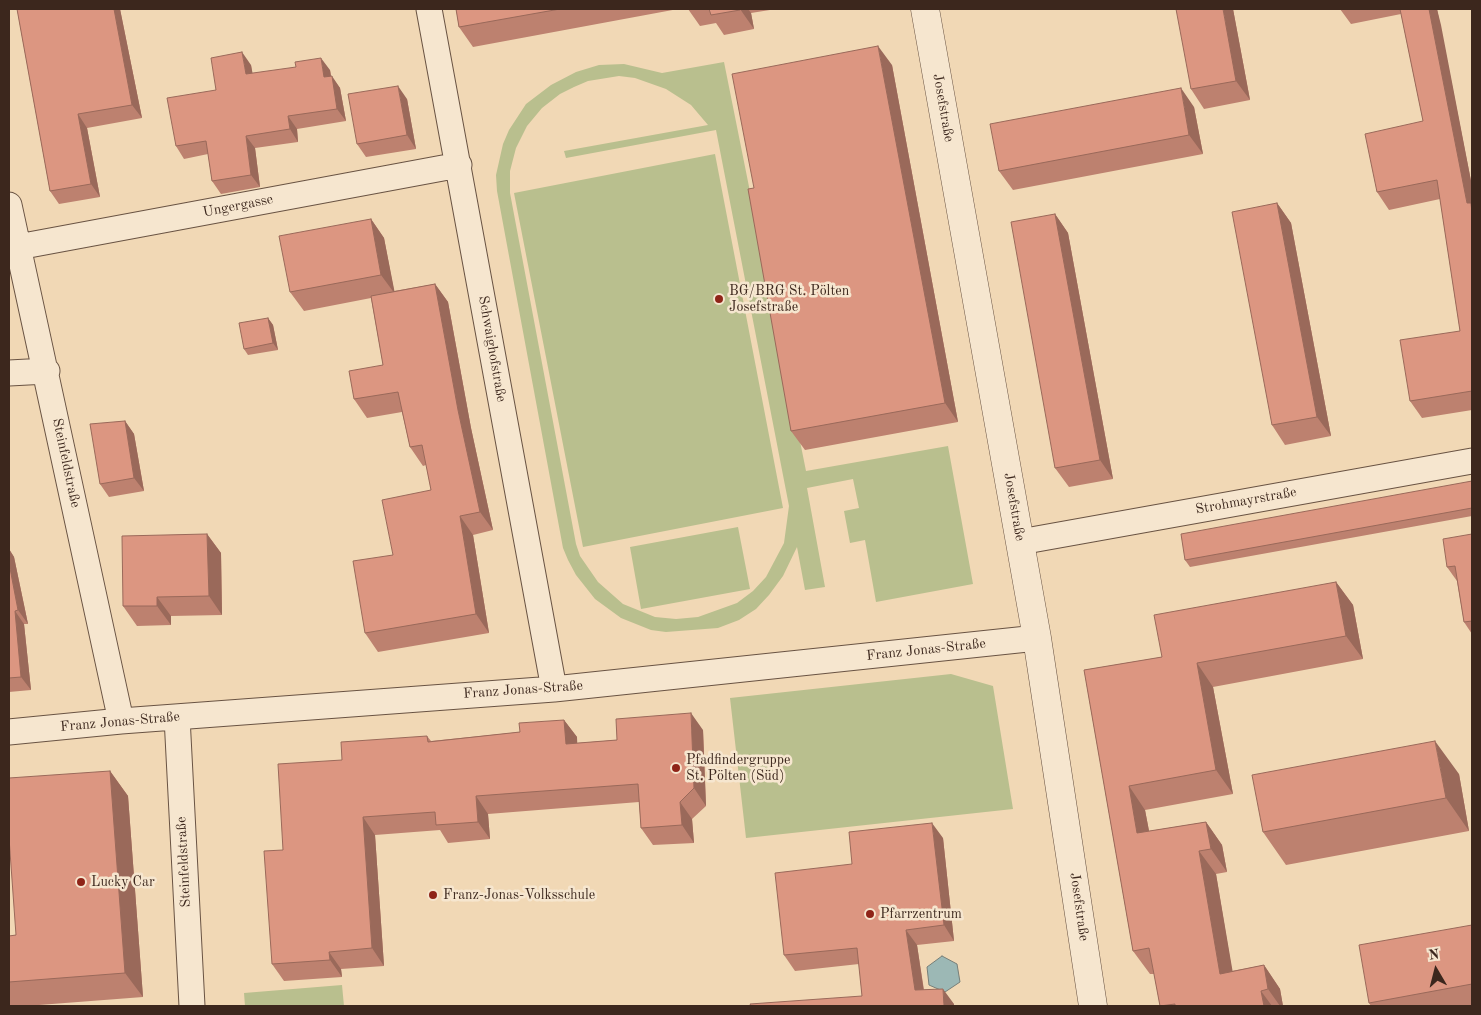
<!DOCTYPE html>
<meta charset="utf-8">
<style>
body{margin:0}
#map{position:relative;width:1481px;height:1015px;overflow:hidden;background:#f1d8b5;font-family:"Old Standard TT",serif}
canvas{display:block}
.frame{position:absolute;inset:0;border:10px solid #3c271d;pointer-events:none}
.north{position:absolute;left:1411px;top:945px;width:50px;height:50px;-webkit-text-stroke:4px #f6e6cf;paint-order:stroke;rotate:352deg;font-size:14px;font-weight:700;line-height:20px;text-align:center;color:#3c271d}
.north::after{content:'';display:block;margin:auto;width:18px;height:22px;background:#3c271d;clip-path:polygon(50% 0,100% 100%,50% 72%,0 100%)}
</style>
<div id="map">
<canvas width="1481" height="1015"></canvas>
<div class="frame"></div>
<div class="north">N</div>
</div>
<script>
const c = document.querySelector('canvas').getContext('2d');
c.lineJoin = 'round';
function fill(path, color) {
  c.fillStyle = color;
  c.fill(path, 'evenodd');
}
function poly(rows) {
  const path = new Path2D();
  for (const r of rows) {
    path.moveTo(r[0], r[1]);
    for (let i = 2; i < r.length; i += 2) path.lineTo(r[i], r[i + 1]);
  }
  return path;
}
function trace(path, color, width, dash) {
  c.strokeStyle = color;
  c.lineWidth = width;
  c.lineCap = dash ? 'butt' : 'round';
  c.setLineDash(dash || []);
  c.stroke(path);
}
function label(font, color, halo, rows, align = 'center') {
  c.font = font + ' "Old Standard TT",serif';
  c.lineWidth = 5;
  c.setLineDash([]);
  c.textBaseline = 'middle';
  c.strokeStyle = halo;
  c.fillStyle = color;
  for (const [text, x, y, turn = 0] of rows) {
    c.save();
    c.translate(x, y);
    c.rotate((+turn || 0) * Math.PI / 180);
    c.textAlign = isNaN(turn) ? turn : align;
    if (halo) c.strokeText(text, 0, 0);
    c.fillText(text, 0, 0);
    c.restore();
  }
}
fill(poly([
 [724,62,806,471,948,446,973,584,876,602,865,540,850,543,844,511,859,508,853,479,807,488,825,587,805,590,797,547,783,576,769,595,756,609,739,620,718,628,666,632,651,630,621,618,595,599,576,575,568,560,563,548,497,191,496,175,503,144,509,130,526,104,551,85,576,72,599,65,624,64,662,73],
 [619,76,635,78,666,89,691,105,708,125,564,151,566,158,716,130,789,506,784,543,766,577,753,591,737,603,698,617,676,619,655,617,623,604,598,582,580,556,576,544,510,193,510,171,516,148,527,126,542,108,560,94,574,87,588,81],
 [715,154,783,508,583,547,514,193],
 [738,527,750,589,641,609,630,547],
 [951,674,993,686,1013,809,746,838,730,698],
 [342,985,344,1006,245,1006,244,993]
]), '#b9bf8e');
const water = poly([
 [942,956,957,964,960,982,945,992,929,985,927,967,942,956]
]);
fill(water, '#9cb8b5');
trace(water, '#767e78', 1);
const minor = poly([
 [429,9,554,689],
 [9,205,121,721],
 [18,247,459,165],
 [9,373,47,371],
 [1020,542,1472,461],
 [177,717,192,1006],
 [9,732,121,721,554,689,1037,638]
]);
const tertiary = poly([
 [925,9,1037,638,1093,1006]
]);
trace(minor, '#695343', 27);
trace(tertiary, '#695343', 29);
trace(minor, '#f6e6cf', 25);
trace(tertiary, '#f6e6cf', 28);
fill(poly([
 [17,9,120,9,142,118,87,128,100,197,59,204,50,191],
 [456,9,678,9,473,47,459,27],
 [688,9,776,9,751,13,754,29,724,35,716,23,700,26],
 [1233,9,1250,100,1204,109,1191,89],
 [1340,9,1437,9,1472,186,1472,410,1422,418,1410,401,1460,331,1440,199,1389,210,1377,192,1423,121,1401,14,1351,24],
 [251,65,252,73,330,70,331,76,340,88,346,121,297,129,298,142,255,148,260,187,221,194,212,181,208,154,184,159,176,146,216,90],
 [892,65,958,422,805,450,791,431,754,188],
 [407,99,416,149,366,157,357,144],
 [1194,107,1203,154,1013,190,999,171],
 [1277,203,1291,223,1331,436,1285,445,1272,425],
 [1055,214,1068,233,1113,479,1069,487,1055,468],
 [371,219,384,238,394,291,435,284,448,302,471,428,493,530,473,535,489,633,378,652,365,633,393,555,431,490,426,465,423,466,410,447,402,412,367,418,354,399,383,365,371,298,304,311,290,292],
 [268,318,273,325,278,350,248,355,244,349],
 [125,421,134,434,144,491,109,497,100,484],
 [1472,481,1472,516,1190,567,1185,560],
 [207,534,221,553,222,615,171,616,171,625,137,626,123,606],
 [1472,534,1472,634,1464,622,1457,581,1447,567],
 [9,549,14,557,28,624,24,624,31,690,9,692],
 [1336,582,1353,605,1363,659,1213,687,1233,794,1145,810,1149,831,1206,822,1222,845,1227,872,1216,874,1232,971,1264,965,1280,989,1283,1006,1160,1006,1154,974,1150,974,1133,951,1084,670,1162,657],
 [564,720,577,737,577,743,617,740,703,730,706,806,692,819,694,843,653,845,641,828,639,802,488,814,490,839,448,843,440,830,375,835,384,966,341,969,342,977,284,981,272,964,283,850,342,760,427,736,431,741,520,732],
 [110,771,128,796,143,997,26,1006,9,1006,9,936,16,935],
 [1459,774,1469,831,1286,865,1263,832],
 [943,838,954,941,917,945,924,990,954,1004,862,996,859,964,795,971,784,955,852,864],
 [1472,925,1472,1006,1371,1006,1369,1003]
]), '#bd816f');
fill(poly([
 [114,9,120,9,142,118,132,105],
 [740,9,748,9,751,13,754,29],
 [1223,9,1233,9,1250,100,1236,81],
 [1429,9,1437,9,1441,25,1472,186,1472,213,1467,203],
 [878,46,892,65,958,422,945,403],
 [242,52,251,65,255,86,246,74],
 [321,58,330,70,333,89,324,77],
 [332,76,340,88,346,121,337,109],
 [398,86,407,99,416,149,407,135],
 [1181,88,1194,107,1203,154,1189,135],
 [78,114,87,128,100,197,91,184],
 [288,116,297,129,298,142,290,129],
 [246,136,255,148,260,187,251,175],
 [1277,203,1291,223,1331,436,1317,417],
 [1055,214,1068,233,1113,479,1100,460],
 [371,219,384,238,395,294,381,275],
 [435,284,448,302,471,428,493,530,480,512,458,410],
 [268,318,273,325,278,350,273,343],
 [125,421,134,434,144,491,134,478],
 [460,516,473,535,489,633,476,614],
 [207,534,221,553,222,615,209,596],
 [9,549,14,557,28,624,18,610,9,563],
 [1336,582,1353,605,1363,659,1346,636],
 [157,597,171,616,171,625,157,606],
 [15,611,24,624,31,690,21,677],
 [1197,663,1213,687,1233,794,1216,770],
 [691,713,703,730,706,806,694,788],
 [564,720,577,737,578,761,566,744],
 [1435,741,1459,774,1469,831,1446,798],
 [110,771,128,796,143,997,125,973],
 [1129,786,1145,810,1154,857,1137,833],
 [476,796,488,814,490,839,478,822],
 [680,802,692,819,694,843,682,825],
 [363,817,375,835,384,966,372,948],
 [1206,822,1222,845,1227,872,1211,849],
 [932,823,943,838,954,941,944,925],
 [1199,851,1216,874,1237,997,1220,974],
 [906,930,917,945,926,1006,915,990],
 [329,952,341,969,342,977,330,960],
 [1264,965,1280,989,1283,1006,1280,1006,1268,989],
 [943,989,954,1004,954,1006,944,1006],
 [1261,991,1272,1006,1264,1006]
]), '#9a695a');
const building = poly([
 [17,9,114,9,132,105,78,114,91,184,50,191,17,9],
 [456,9,560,9,459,27,456,9],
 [709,9,740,9,740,10,711,15,709,9],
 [1176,9,1223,9,1236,81,1191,89,1176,9],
 [1400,9,1429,9,1467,203,1471,203,1472,213,1472,391,1410,401,1400,340,1460,331,1437,180,1377,192,1365,134,1423,121,1400,9],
 [878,46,945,403,791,431,748,189,754,188,732,74,878,46],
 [242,52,246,74,296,67,295,62,321,58,324,77,332,76,337,109,288,116,290,129,246,136,251,175,212,181,206,141,176,146,167,98,216,90,211,58,242,52],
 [398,86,407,135,357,144,348,94,398,86],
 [1181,88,1189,135,999,171,990,124,1181,88],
 [1277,203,1317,417,1272,425,1232,212,1277,203],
 [1055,214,1100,460,1055,468,1011,222,1055,214],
 [371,219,381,275,290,292,279,236,371,219],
 [435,284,458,410,480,512,460,516,476,614,365,633,353,561,393,555,382,500,431,490,422,445,410,447,398,392,354,399,349,371,383,365,371,296,435,284],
 [268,318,273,343,244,349,239,323,268,318],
 [125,421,134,478,100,484,90,424,125,421],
 [1472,481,1472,508,1185,560,1181,534,1472,481],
 [207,534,209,596,157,597,157,606,123,606,122,536,207,534],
 [1472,534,1472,621,1464,622,1455,566,1447,567,1443,539,1472,534],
 [9,563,18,610,15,611,21,677,9,678,9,563],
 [1336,582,1346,636,1197,663,1216,770,1129,786,1137,833,1206,822,1211,849,1199,851,1220,974,1264,965,1268,989,1261,991,1264,1006,1175,1006,1175,1004,1160,1006,1149,948,1133,951,1084,670,1162,657,1154,615,1336,582],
 [691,713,694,788,680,802,682,825,641,828,638,784,476,796,478,822,436,825,435,812,363,817,372,948,329,952,330,960,272,964,264,851,283,850,278,764,342,760,341,742,427,736,428,742,520,732,519,723,564,720,566,744,617,740,616,719,691,713],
 [1435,741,1446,798,1263,832,1252,775,1435,741],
 [110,771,125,973,9,982,9,936,16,935,9,838,9,778,110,771],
 [932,823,944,925,906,930,915,990,943,989,944,1006,751,1006,750,1004,862,996,857,948,784,955,775,873,852,864,849,832,932,823],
 [1472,925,1472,984,1369,1003,1359,945,1472,925]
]);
fill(building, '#dc9681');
trace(building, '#9a695a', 1);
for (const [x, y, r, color] of [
 [719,299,5,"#8f2418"],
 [676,768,5,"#8f2418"],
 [81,882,5,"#8f2418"],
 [433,895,5,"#8f2418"],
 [870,914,5,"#8f2418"]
]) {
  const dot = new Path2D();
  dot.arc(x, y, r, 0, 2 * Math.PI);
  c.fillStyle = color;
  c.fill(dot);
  trace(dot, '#f6e6cf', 2);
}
label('14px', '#3c271d', '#f6e6cf', [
 ["Josefstraße",943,108,80],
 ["Ungergasse",238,206,-11],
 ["Schwaighofstraße",492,349,80],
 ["Steinfeldstraße",66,463,78],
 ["Strohmayrstraße",1246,501,-10],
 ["Josefstraße",1014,507,80],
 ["Franz Jonas-Straße",926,650,-6],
 ["Franz Jonas-Straße",523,690,-4],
 ["Franz Jonas-Straße",120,722,-5],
 ["Steinfeldstraße",184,862,-93],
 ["Josefstraße",1079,907,82]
]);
label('14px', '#3c271d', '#f6e6cf', [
 ["BG/BRG St. Pölten",729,291],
 ["Josefstraße",729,307],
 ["Pfadfindergruppe",686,760],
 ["St. Pölten (Süd)",686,776],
 ["Lucky Car",91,882],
 ["Franz-Jonas-Volksschule",443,895],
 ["Pfarrzentrum",880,914]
], 'left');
</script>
